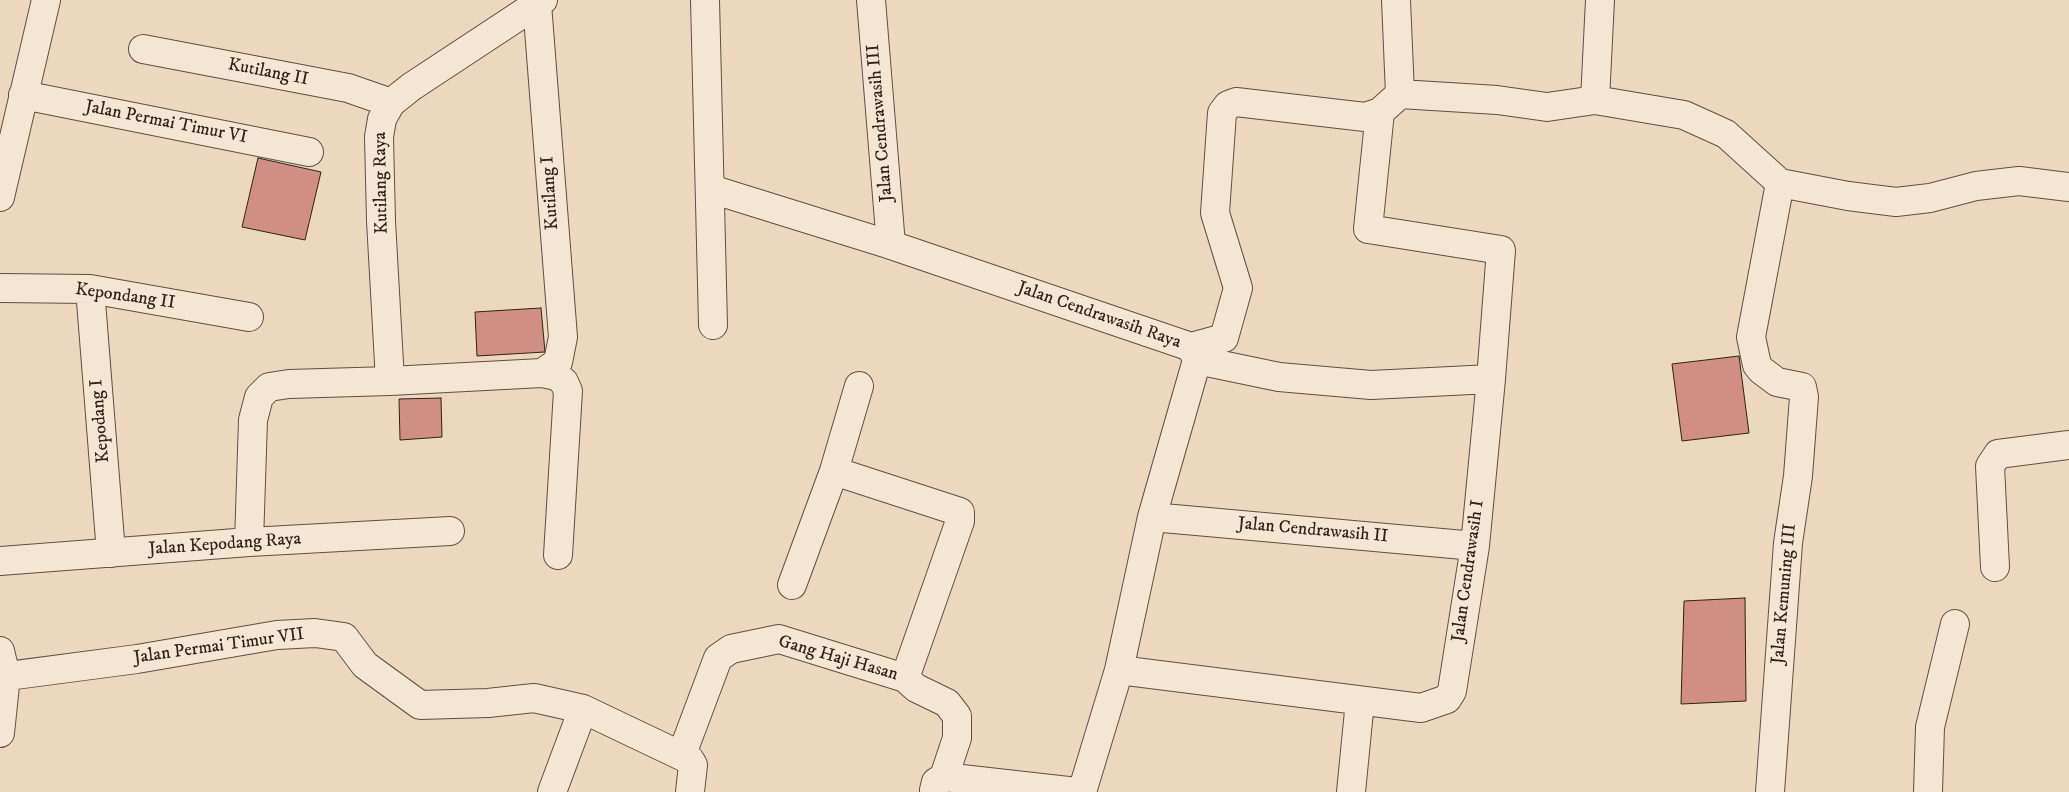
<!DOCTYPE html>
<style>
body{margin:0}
canvas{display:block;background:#ecd8bc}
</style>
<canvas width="2069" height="792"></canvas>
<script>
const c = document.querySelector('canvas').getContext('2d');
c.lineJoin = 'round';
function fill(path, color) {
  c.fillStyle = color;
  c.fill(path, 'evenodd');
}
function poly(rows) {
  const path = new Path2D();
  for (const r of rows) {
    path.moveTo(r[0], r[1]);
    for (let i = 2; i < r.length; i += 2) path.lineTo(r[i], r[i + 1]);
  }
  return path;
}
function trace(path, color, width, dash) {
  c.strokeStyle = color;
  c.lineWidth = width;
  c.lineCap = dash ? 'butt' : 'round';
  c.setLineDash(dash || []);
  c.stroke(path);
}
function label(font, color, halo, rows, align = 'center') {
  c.font = font + ' "IM FELL DW Pica",serif';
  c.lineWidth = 4;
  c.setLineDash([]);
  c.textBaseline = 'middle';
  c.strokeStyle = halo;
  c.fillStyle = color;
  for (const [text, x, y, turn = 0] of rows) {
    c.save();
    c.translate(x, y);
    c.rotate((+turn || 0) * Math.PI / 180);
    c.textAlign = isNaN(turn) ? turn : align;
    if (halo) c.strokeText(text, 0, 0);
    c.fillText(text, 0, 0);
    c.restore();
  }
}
const building = poly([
 [258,158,321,172,305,240,242,227,258,158],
 [541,308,545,352,477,356,475,312,541,308],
 [1739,356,1749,433,1682,441,1672,364,1739,356],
 [441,398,442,437,400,440,399,399,441,398],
 [1745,598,1746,701,1681,704,1684,601,1745,598]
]);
fill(building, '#d18e82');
trace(building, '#2f2219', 1);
const minor = poly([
 [705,0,713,325],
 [871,0,891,245],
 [1396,0,1400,94],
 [537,4,563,337,558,362,542,373],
 [143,49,348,88,391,103],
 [23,95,309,152],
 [1595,100,1600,0],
 [711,189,891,245,1191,347,1197,360,1152,517,1119,670,1082,792],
 [0,197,46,0],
 [0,288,90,289,249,317],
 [90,289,111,553],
 [1191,347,1224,338,1238,288,1215,213,1222,113,1228,105,1236,102,1365,117,1380,112,1400,94,1497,100,1547,107,1595,100,1684,115,1726,134,1780,183,1848,196,1896,202,1930,198,1976,186,2019,181,2069,187],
 [1197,360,1279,377,1371,385,1491,379],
 [390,381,381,221,379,137,382,119,391,103,411,87,543,0],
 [834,471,960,512,960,521,905,678],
 [1152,517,1475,546],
 [249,542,253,420,259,397,269,387,289,384,390,381,542,373,557,376,564,382,568,391,558,555],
 [0,561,249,542,450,531],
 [1995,567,1990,466,1998,454,2069,445],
 [792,585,834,471,859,386],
 [0,651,6,676,0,733],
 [1119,670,1421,708,1447,699,1452,691,1475,546,1491,379,1501,250,1368,229,1380,112],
 [0,677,137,659,277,635,315,633,344,637,365,665,420,705,488,703,534,698,583,709,690,760,693,765,690,792],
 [682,754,718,658,731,649,779,639,905,678,916,688,947,703,957,716,957,738,944,777],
 [934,790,936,782,944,777,1077,792],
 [552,792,583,709],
 [1351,792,1360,701],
 [1770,792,1788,543,1798,476,1804,397,1802,387,1777,382,1761,370,1757,365,1751,337,1780,183],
 [1928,792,1930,727,1955,624]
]);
trace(minor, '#5e5042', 30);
trace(minor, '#f3e6d3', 28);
label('18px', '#2f2219', '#f3e6d3', [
 ["Kutilang II",268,73,11],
 ["Jalan Permai Timur VI",166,123,11],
 ["Jalan Cendrawasih III",881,123,-95],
 ["Kutilang Raya",382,183,-91],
 ["Kutilang I",551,193,-94],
 ["Kepondang II",125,297,8],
 ["Jalan Cendrawasih Raya",1099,316,19],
 ["Kepodang I",101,421,-95],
 ["Jalan Cendrawasih II",1313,531,5],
 ["Jalan Kepodang Raya",225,545,-4],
 ["Jalan Cendrawasih I",1469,571,-82],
 ["Jalan Kemuning III",1785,594,-85],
 ["Jalan Permai Timur VII",219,647,-8],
 ["Gang Haji Hasan",838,659,16]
]);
</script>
